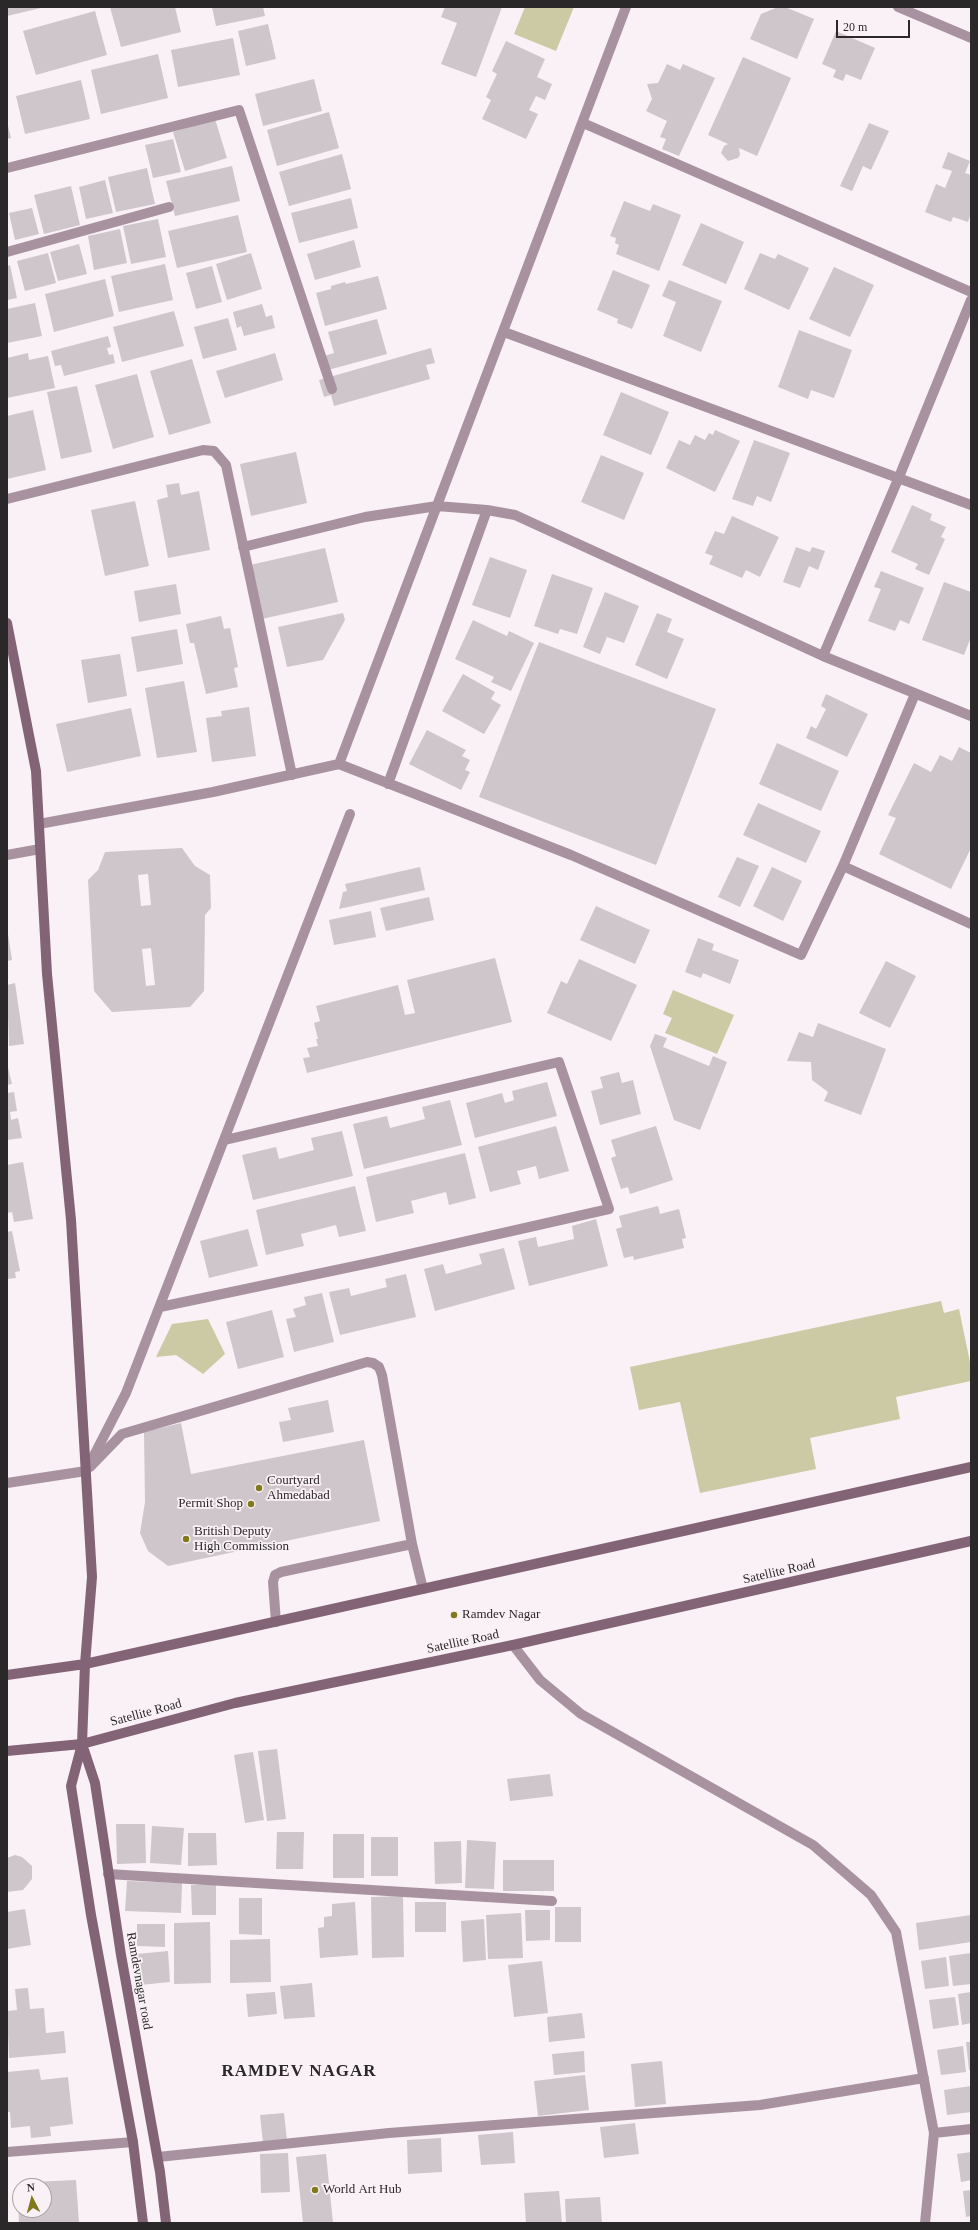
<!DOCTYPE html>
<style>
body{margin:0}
#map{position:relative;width:978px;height:2230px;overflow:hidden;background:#f9f1f5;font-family:"Times New Roman",serif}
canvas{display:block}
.frame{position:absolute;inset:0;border:8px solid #2b2829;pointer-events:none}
.north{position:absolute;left:12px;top:2178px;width:40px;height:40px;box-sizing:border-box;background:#f9f1f5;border:1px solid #a7a1a3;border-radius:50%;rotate:354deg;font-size:11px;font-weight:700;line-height:16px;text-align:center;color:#2b2829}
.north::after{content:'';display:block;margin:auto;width:14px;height:18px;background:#82781c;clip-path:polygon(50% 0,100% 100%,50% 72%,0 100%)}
.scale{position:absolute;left:836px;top:20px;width:74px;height:18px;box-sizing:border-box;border:2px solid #2b2829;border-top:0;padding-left:5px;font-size:12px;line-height:14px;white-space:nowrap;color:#2b2829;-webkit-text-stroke:3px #f9f1f5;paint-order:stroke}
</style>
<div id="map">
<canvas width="978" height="2230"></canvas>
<div class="frame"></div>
<div class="north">N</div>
<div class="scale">20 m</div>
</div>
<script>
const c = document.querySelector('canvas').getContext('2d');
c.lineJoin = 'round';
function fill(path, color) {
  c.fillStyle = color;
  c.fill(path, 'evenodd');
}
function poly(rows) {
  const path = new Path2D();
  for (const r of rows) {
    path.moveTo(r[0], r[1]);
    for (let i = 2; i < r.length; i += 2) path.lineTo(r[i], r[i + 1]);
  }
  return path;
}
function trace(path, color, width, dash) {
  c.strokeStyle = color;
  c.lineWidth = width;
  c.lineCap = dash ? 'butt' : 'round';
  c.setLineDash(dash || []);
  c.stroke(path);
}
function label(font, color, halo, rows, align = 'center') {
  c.font = font + ' "Times New Roman",serif';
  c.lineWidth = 3.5;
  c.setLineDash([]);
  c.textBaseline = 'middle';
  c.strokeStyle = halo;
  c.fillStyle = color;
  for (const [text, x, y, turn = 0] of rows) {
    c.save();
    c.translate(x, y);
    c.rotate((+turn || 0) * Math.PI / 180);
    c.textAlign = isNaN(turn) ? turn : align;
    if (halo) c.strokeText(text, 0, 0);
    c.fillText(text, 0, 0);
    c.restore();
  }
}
fill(poly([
 [525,7,574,7,556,51,514,34],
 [673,990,734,1015,717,1054,665,1033,672,1018,663,1014],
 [941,1301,944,1313,959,1309,971,1367,971,1381,896,1397,900,1419,810,1438,816,1469,700,1493,680,1402,639,1410,630,1367],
 [208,1319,225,1354,203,1374,176,1355,156,1357,172,1324]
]), '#ccc9a5');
fill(poly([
 [7,7,41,7,41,8,7,16],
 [110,7,175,7,181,32,121,47],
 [212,7,263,7,265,16,216,26],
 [445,7,502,7,476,77,441,64,457,23,441,17],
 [778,7,785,7,814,19,797,59,750,39,761,14],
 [95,11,107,55,36,75,23,31],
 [268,24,276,59,246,66,238,31],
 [836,31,875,48,861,80,846,74,843,81,833,77,836,70,822,64],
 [233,38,240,75,178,87,171,50],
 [506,41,545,59,537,77,552,84,545,100,536,96,529,110,538,114,526,139,482,119,491,100,486,97,497,74,492,71],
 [158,54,168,98,101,114,91,70],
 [743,57,791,78,757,156,739,148,740,155,738,158,728,161,721,153,724,146,728,144,708,135],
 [667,64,680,70,683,64,715,78,679,156,662,149,666,139,660,137,667,121,646,111,652,99,647,84,658,83],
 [314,79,322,111,263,126,255,94],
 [81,80,90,119,25,134,16,96],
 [329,112,339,148,277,166,267,130],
 [215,119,227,158,185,171,173,132],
 [7,122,11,138,7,139],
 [869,123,889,131,871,170,863,166,852,191,840,186],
 [173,139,181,172,153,178,145,145],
 [948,152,970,161,965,173,971,175,971,213,968,222,953,217,951,222,925,212,936,184,945,188,952,171,942,168],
 [342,154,351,189,289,206,279,172],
 [232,166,240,201,175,216,166,181],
 [147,168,155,204,116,212,108,177],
 [105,180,113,213,86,219,79,187],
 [71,186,80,225,44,234,34,195],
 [351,198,358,228,299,243,291,213],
 [624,201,650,211,653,204,681,215,659,271,616,254,619,245,615,243,616,238,610,236],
 [32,208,39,234,15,240,9,213],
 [238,215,247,252,177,268,168,231],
 [158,219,166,257,131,264,123,226],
 [701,223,744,242,726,284,682,265],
 [120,229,127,263,94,270,88,236],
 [354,240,361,267,315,280,307,254],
 [79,244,87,274,58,281,50,252],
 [48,253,56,283,25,291,17,261],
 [251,253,262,289,227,300,216,264],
 [760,253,775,259,778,254,809,268,789,310,744,289],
 [165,264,173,300,119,312,111,276],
 [10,265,17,298,7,300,7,266],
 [212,266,222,302,196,309,186,273],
 [834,267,874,285,850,337,809,319],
 [613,270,650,285,632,329,617,323,618,319,597,310],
 [378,276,387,309,325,326,316,293,331,289,331,286,345,282,346,284],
 [105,279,114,316,54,332,45,294],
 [669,280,722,301,701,352,663,336,676,302,662,296],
 [35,303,42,336,7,343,7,309],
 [262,304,266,317,272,315,275,328,244,336,241,326,237,328,233,312],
 [174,311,184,346,122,362,113,327],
 [228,318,237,350,203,359,194,327],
 [377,319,387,354,328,370,324,356,334,353,328,332],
 [799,330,852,350,834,398,811,390,808,399,778,387],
 [108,336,111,347,107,348,109,355,113,354,115,363,64,376,61,365,55,366,51,351],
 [431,348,435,363,426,365,430,379,334,406,331,395,324,397,319,380],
 [28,353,29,360,48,356,55,388,7,398,7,358],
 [275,353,283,380,225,398,216,371],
 [192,359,211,423,169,435,150,371],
 [137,374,154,437,113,449,95,385],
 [77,386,92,452,61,459,47,392],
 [621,392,669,412,651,455,603,435],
 [33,410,46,470,7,479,7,416],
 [715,430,740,441,715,492,666,468,679,440,690,445,695,435,705,440,709,433,713,435],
 [754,440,790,453,771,502,757,496,753,506,732,499],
 [296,452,307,503,251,516,240,464],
 [601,455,644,473,624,520,581,502],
 [179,483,181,495,199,491,210,550,168,558,157,500,168,497,166,485],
 [135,501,149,566,105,576,91,510],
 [912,505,932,514,930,520,946,527,941,537,945,539,929,575,915,569,918,564,891,552],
 [732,516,779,537,760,577,746,570,742,578,709,564,713,556,705,553,715,531,724,534],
 [796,547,810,552,812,547,825,551,818,570,809,566,800,588,783,582],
 [325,548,338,602,262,619,250,565],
 [490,557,527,570,510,618,472,605],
 [881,571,924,588,909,624,900,620,895,631,868,621,881,589,874,587],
 [552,574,593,588,577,634,560,629,558,634,534,626],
 [944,582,971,592,971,637,964,655,922,640],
 [176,584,181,614,139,622,134,591],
 [605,592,639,606,624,643,607,637,600,654,583,647],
 [343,613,345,620,323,660,287,667,278,627],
 [657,613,672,619,667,632,684,639,667,679,635,665],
 [221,616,224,629,230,628,238,667,234,668,238,687,206,694,194,643,190,643,186,624],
 [473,620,507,636,509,631,534,643,511,691,491,682,494,677,455,659],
 [177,629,183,664,137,672,131,637],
 [539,642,716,709,656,865,479,797],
 [120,654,127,696,88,703,81,660],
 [463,674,495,692,491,699,501,705,484,734,442,711],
 [184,681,197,752,157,758,145,688],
 [826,694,868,714,847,757,806,738,811,726,816,729,826,709,821,706],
 [249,707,256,756,212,762,206,718,222,716,221,711],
 [131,708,141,756,67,772,56,724],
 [427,730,466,750,462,756,470,760,465,770,470,772,461,790,409,764],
 [777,743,839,771,821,811,759,784],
 [959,747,971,753,971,848,951,889,879,854,896,818,888,815,914,763,931,772,940,755,952,761],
 [758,803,821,831,806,863,743,835],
 [182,848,195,866,210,875,211,908,205,915,204,991,190,1007,112,1012,94,991,88,880,98,870,105,852],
 [148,874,151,905,141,906,138,875],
 [151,948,155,985,146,986,142,949],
 [737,857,759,866,740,907,718,897],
 [420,867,425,890,339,909,343,892,347,891,345,884],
 [772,867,802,881,783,921,753,906],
 [429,897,434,920,386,931,380,908],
 [596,906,650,930,635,964,580,940],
 [371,911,376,937,334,945,329,920],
 [8,934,12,960,7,961,7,935],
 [698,938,714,944,712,950,739,960,730,984,703,973,701,978,685,972],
 [495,958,512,1022,307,1073,303,1058,310,1057,307,1048,318,1046,316,1039,318,1039,314,1023,320,1021,316,1006,398,985,405,1015,415,1013,407,980],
 [579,959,637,985,611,1041,547,1013,561,981,567,984],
 [886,961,916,976,890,1028,859,1013],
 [15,983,24,1044,9,1046,7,985],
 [818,1023,886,1049,861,1115,824,1101,828,1092,812,1080,811,1062,787,1061,799,1032,813,1037],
 [655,1034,667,1038,663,1047,709,1066,713,1056,727,1062,700,1130,674,1120,650,1046],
 [7,1063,12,1084,7,1085],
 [619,1072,622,1083,633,1080,641,1114,600,1125,591,1091,603,1088,600,1077],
 [547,1082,557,1116,475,1138,466,1103,502,1093,505,1103,514,1100,512,1091],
 [14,1092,17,1111,10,1112,11,1120,18,1118,22,1138,7,1140,7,1093],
 [450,1100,462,1145,364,1169,353,1124,387,1116,390,1128,425,1119,422,1107],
 [556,1126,569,1171,539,1179,536,1166,517,1171,521,1184,490,1192,478,1147],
 [656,1126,673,1180,630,1194,628,1187,621,1189,611,1158,616,1156,611,1140],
 [342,1131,353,1176,253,1200,242,1155,276,1147,279,1159,314,1150,311,1138],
 [465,1153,476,1198,449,1205,446,1192,411,1201,414,1213,376,1222,366,1177],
 [23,1162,33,1219,14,1222,12,1212,7,1213,7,1165],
 [355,1186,366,1231,339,1237,336,1225,301,1234,304,1246,266,1255,256,1210],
 [658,1206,660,1214,679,1209,686,1238,682,1239,684,1248,634,1260,633,1256,624,1258,616,1229,622,1227,619,1216],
 [596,1219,608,1266,529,1286,518,1241,536,1237,538,1247,574,1239,572,1226],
 [248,1229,258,1266,209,1278,200,1241],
 [12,1231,20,1271,15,1272,16,1278,7,1279,7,1232],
 [504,1248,515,1289,435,1311,424,1269,443,1264,446,1274,482,1264,479,1254],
 [406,1274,416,1317,340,1335,329,1292,349,1288,351,1296,387,1287,385,1279],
 [322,1293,334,1342,294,1352,286,1319,296,1317,293,1309,306,1305,304,1297],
 [272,1310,284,1357,238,1369,226,1322],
 [328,1400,334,1432,283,1442,279,1422,291,1420,288,1408],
 [181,1423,191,1474,364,1440,380,1521,168,1566,148,1551,140,1533,145,1502,144,1432],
 [277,1749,286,1819,267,1821,258,1751],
 [253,1752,264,1820,245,1823,234,1755],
 [550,1774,553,1796,510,1801,507,1779],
 [116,1824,145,1824,146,1863,117,1864],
 [152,1826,184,1828,181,1865,150,1863],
 [277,1832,304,1832,303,1869,276,1869],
 [188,1833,216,1833,217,1865,188,1866],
 [333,1834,364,1834,364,1878,333,1878],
 [371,1837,398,1837,398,1876,371,1876],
 [467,1840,496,1842,494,1889,465,1888],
 [461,1841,462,1883,435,1884,434,1842],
 [15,1855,22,1857,32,1866,32,1879,23,1890,7,1892,7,1858],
 [503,1860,554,1860,554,1891,503,1891],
 [127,1881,182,1883,181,1913,125,1911],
 [216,1884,216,1915,192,1915,191,1885],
 [403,1896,404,1957,372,1958,371,1897],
 [239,1898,262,1898,262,1935,239,1934],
 [355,1902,358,1955,320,1958,318,1928,324,1927,324,1917,332,1916,332,1904],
 [415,1902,446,1902,446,1932,415,1932],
 [555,1907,581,1907,581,1942,555,1942],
 [25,1909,31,1945,7,1949,7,1912],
 [525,1910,550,1910,550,1940,526,1941],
 [521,1913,523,1958,488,1959,486,1915],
 [971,1915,971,1942,919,1950,916,1923],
 [484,1919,486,1960,463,1962,461,1921],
 [210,1922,211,1983,174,1984,174,1923],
 [137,1924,165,1924,165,1947,137,1946],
 [270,1939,271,1982,230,1983,230,1940],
 [168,1951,170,1982,140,1985,137,1954],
 [971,1953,971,1984,953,1986,949,1956],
 [946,1957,949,1986,925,1989,921,1961],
 [542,1961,548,2013,514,2017,508,1965],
 [312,1983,315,2017,284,2019,280,1986],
 [28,1988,30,2009,44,2008,46,2033,64,2031,66,2053,9,2058,7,2011,17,2010,15,1989],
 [275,1992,277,2014,248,2017,246,1994],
 [971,1992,971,2023,962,2025,958,1994],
 [955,1997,959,2025,933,2029,929,2000],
 [582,2013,585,2038,549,2042,547,2017],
 [966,2042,971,2042,971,2070,969,2070],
 [963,2046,966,2072,941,2075,937,2050],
 [584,2051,585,2072,554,2075,552,2054],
 [662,2061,666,2104,635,2107,631,2064],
 [39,2069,41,2080,68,2077,73,2124,50,2127,51,2136,31,2138,30,2126,11,2128,10,2112,7,2112,7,2072],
 [585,2075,589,2110,538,2116,534,2081],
 [971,2086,971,2112,947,2115,944,2090],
 [284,2113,287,2140,263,2143,260,2115],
 [635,2123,639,2154,604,2158,600,2127],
 [513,2132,515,2163,481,2165,478,2135],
 [441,2138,442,2172,408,2174,407,2140],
 [971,2152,971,2180,961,2182,957,2154],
 [288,2153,290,2192,261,2193,260,2154],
 [326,2154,333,2223,303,2223,296,2157],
 [76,2180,79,2223,19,2223,18,2203,20,2203,20,2210,44,2210,44,2186,32,2186,32,2182],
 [971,2190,971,2216,966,2217,963,2191],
 [559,2191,562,2223,526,2223,524,2193],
 [600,2197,602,2223,566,2223,565,2199]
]), '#cec6cb');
trace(poly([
 [90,1467,122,1434,367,1362,373,1363,379,1367,382,1375,412,1544],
 [276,1622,273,1582,275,1575,281,1572,412,1544,423,1589]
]), '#a892a0', 10);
trace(poly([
 [898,7,971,38],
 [583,123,971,292],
 [7,168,239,110,332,389],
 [7,252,169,207],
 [504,332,971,505],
 [7,499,203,450,214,451,226,465,292,775],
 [243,547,365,517,437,506,487,510,515,515,823,656,971,716],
 [823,656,899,477,971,300],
 [339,764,626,7],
 [388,784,487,510],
 [39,824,213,792,339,764,571,855,801,955,843,866,915,694],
 [7,855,40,849],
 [843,866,971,924],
 [160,1307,379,1261,609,1209,559,1062,225,1140],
 [7,1483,86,1471,126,1393,350,814],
 [513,1645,540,1680,581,1714,813,1845,871,1895,896,1932,934,2133,971,2129],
 [108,1874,552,1901],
 [7,2152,133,2142],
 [158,2157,389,2133,760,2105,924,2078],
 [925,2223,934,2133]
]), '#a892a0', 10);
trace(poly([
 [7,623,36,771,47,974,71,1220,92,1577,85,1664,82,1744,71,1786,91,1915,133,2142,143,2223],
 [7,1675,85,1664,971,1467],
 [82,1744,95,1783,121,1955,160,2172,166,2223],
 [7,1751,82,1744,235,1703,513,1645,971,1541]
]), '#836477', 10);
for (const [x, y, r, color] of [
 [259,1488,4,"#82781c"],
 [251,1504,4,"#82781c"],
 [186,1539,4,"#82781c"],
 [454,1615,4,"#82781c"],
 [315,2190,4,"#82781c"]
]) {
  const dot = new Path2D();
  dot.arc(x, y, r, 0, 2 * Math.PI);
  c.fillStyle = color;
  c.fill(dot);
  trace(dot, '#f9f1f5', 1.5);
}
label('13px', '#2b2829', '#f9f1f5', [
 ["Courtyard",267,1481],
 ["Ahmedabad",267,1496],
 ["Permit Shop",243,1504,"right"],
 ["British Deputy",194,1532],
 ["High Commission",194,1547],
 ["Ramdev Nagar",462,1615],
 ["World Art Hub",323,2190]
], 'left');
label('13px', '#2b2829', '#f9f1f5', [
 ["Satellite Road",779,1572,-13],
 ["Satellite Road",463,1642,-12],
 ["Satellite Road",146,1713,-15],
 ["Ramdevnagar road",139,1981,80]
]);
c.letterSpacing = '1px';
label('bold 17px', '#2b2829', '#f9f1f5', [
 ["RAMDEV NAGAR",299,2072]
]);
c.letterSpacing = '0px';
</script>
